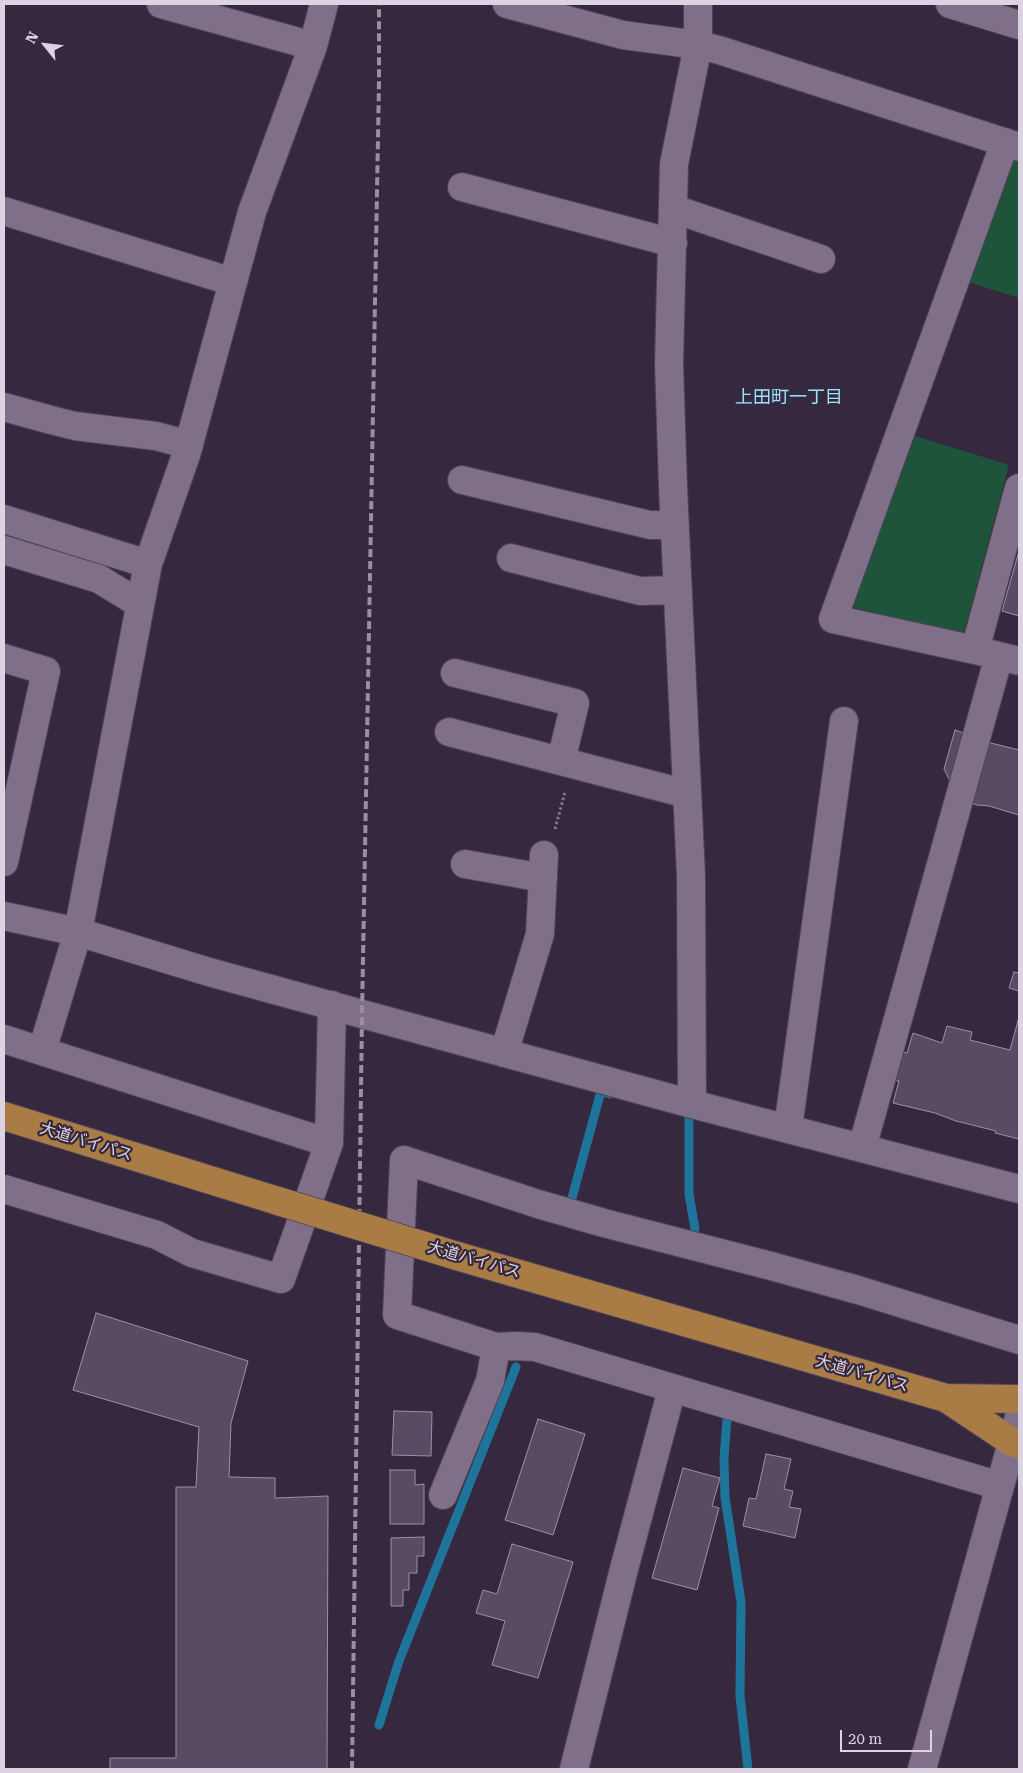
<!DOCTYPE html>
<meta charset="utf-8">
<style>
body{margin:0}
#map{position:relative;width:1023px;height:1773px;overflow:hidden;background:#36293f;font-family:"Roboto Serif",serif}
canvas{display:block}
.frame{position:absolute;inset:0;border:5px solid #dcd4e2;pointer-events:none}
.north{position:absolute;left:20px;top:20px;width:50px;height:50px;-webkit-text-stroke:4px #36293f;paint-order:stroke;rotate:299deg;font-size:14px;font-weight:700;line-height:20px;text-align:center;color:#dcd4e2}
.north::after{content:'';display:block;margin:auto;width:18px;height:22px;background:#dcd4e2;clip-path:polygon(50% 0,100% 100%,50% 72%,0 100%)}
.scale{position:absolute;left:840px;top:1730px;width:92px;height:22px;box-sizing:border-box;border:2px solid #dcd4e2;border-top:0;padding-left:6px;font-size:15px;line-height:18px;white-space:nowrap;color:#dcd4e2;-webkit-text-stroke:4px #36293f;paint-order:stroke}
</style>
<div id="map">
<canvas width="1023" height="1773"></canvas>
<div class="frame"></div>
<div class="north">N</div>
<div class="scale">20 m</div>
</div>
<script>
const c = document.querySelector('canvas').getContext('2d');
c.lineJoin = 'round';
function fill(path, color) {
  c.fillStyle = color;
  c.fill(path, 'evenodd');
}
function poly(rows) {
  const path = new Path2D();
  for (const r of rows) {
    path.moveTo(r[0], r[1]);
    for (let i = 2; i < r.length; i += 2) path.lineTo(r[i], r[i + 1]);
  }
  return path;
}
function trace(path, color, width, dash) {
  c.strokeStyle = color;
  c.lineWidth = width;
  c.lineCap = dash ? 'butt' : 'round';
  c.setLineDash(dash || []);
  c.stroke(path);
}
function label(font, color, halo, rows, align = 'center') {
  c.font = font + ' "Roboto Serif","Noto Sans JP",serif';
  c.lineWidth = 4.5;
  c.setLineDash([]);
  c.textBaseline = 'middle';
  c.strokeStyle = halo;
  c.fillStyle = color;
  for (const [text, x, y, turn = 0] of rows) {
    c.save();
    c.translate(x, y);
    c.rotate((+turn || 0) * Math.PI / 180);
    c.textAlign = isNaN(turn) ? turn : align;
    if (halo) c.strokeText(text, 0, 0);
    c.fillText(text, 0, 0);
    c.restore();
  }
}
fill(poly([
 [1014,160,1019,162,1019,298,968,282],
 [915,436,1009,465,963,636,852,607]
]), '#1e543a');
trace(poly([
 [689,1114,689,1194,695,1229],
 [572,1198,601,1091,610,1094],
 [727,1418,724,1459,725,1497,741,1602,740,1696,748,1769],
 [379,1725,399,1661,516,1367]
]), '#1e749b', 9);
const building = poly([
 [1019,551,1019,616,1002,611,1019,551],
 [955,730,991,743,1019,750,1019,815,989,806,977,805,954,798,956,793,944,769,955,730],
 [1014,972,1019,973,1019,991,1009,988,1014,972],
 [1019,1017,1019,1139,995,1133,996,1131,956,1121,935,1113,893,1103,899,1081,891,1080,898,1051,907,1053,913,1033,942,1043,947,1026,972,1032,970,1040,1010,1050,1019,1017],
 [96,1313,248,1361,231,1423,229,1477,275,1478,275,1498,328,1496,327,1769,110,1769,110,1758,176,1758,176,1487,196,1487,199,1427,73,1390,96,1313],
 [394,1411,432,1412,431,1456,392,1455,394,1411],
 [538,1419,585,1434,553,1535,505,1520,538,1419],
 [766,1454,791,1459,784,1489,793,1491,789,1507,801,1509,795,1538,743,1526,749,1498,756,1499,766,1454],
 [683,1468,720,1478,712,1506,719,1508,697,1590,652,1578,683,1468],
 [390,1470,415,1470,415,1485,424,1484,424,1524,390,1524,390,1470],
 [424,1537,424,1556,417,1556,417,1573,409,1573,409,1590,403,1590,403,1606,391,1606,391,1538,424,1537],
 [512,1544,573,1562,538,1678,492,1665,505,1621,476,1613,483,1590,497,1594,512,1544]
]);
fill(building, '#594b63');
trace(building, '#9f8faa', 1);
const minor = poly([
 [161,4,313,46],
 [507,4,623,35,698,45,719,50,1019,147],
 [950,4,1019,25],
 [1005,142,833,619,975,650,1019,661],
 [462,187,673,243],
 [674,209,821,259],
 [4,211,233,282],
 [4,407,51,420,75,426,156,436,189,445],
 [462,480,650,525,675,525],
 [4,519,148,564],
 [4,550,99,579,140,604],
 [511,558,640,591,678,590],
 [975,650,1019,488],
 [4,658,46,671,4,862],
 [455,673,575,703,561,761],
 [449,732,687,794],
 [465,864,543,878],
 [4,916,78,932,209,972,362,1014,692,1104,1019,1189],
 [4,1039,329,1143],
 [42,1051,78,932,148,564,186,455,252,212,313,46,324,4],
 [504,1053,540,934,544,855],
 [692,1104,691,876,673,487,669,363,674,164,698,45,698,4],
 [788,1128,844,721],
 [862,1148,999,656],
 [4,1189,157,1235,192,1253,281,1279,329,1143,332,1005],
 [1000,1486,535,1347,514,1346,496,1347,397,1315,404,1160,538,1204,604,1223,771,1266,858,1290,1019,1340],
 [443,1495,490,1381,496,1347],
 [574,1769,624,1569,672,1389],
 [922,1769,1019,1417]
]);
const highway = poly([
 [4,1116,278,1201],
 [457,1256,946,1398,1019,1399],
 [946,1398,1012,1442,1019,1444]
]);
trace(minor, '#4f4456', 30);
trace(highway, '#4f4456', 30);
trace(poly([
 [555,829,565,792]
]), '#82788a', 3, [2.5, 2.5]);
trace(minor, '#7f6f89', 28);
trace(highway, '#a97c46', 28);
trace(poly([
 [352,1769,362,1014,379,82,379,4]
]), '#998fa1', 4, [8, 4]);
const highwayBridge = poly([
 [278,1201,457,1256]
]);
trace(highwayBridge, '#4f4456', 30, []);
trace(highwayBridge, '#a97c46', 28);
label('16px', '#dcd4e2', '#36293f', [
 ["大道バイパス",86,1142,17],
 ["大道バイパス",474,1260,16],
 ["大道バイパス",862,1374,16]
]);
label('18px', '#98e3f9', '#36293f', [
 ["上田町一丁目",789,398]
]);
</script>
